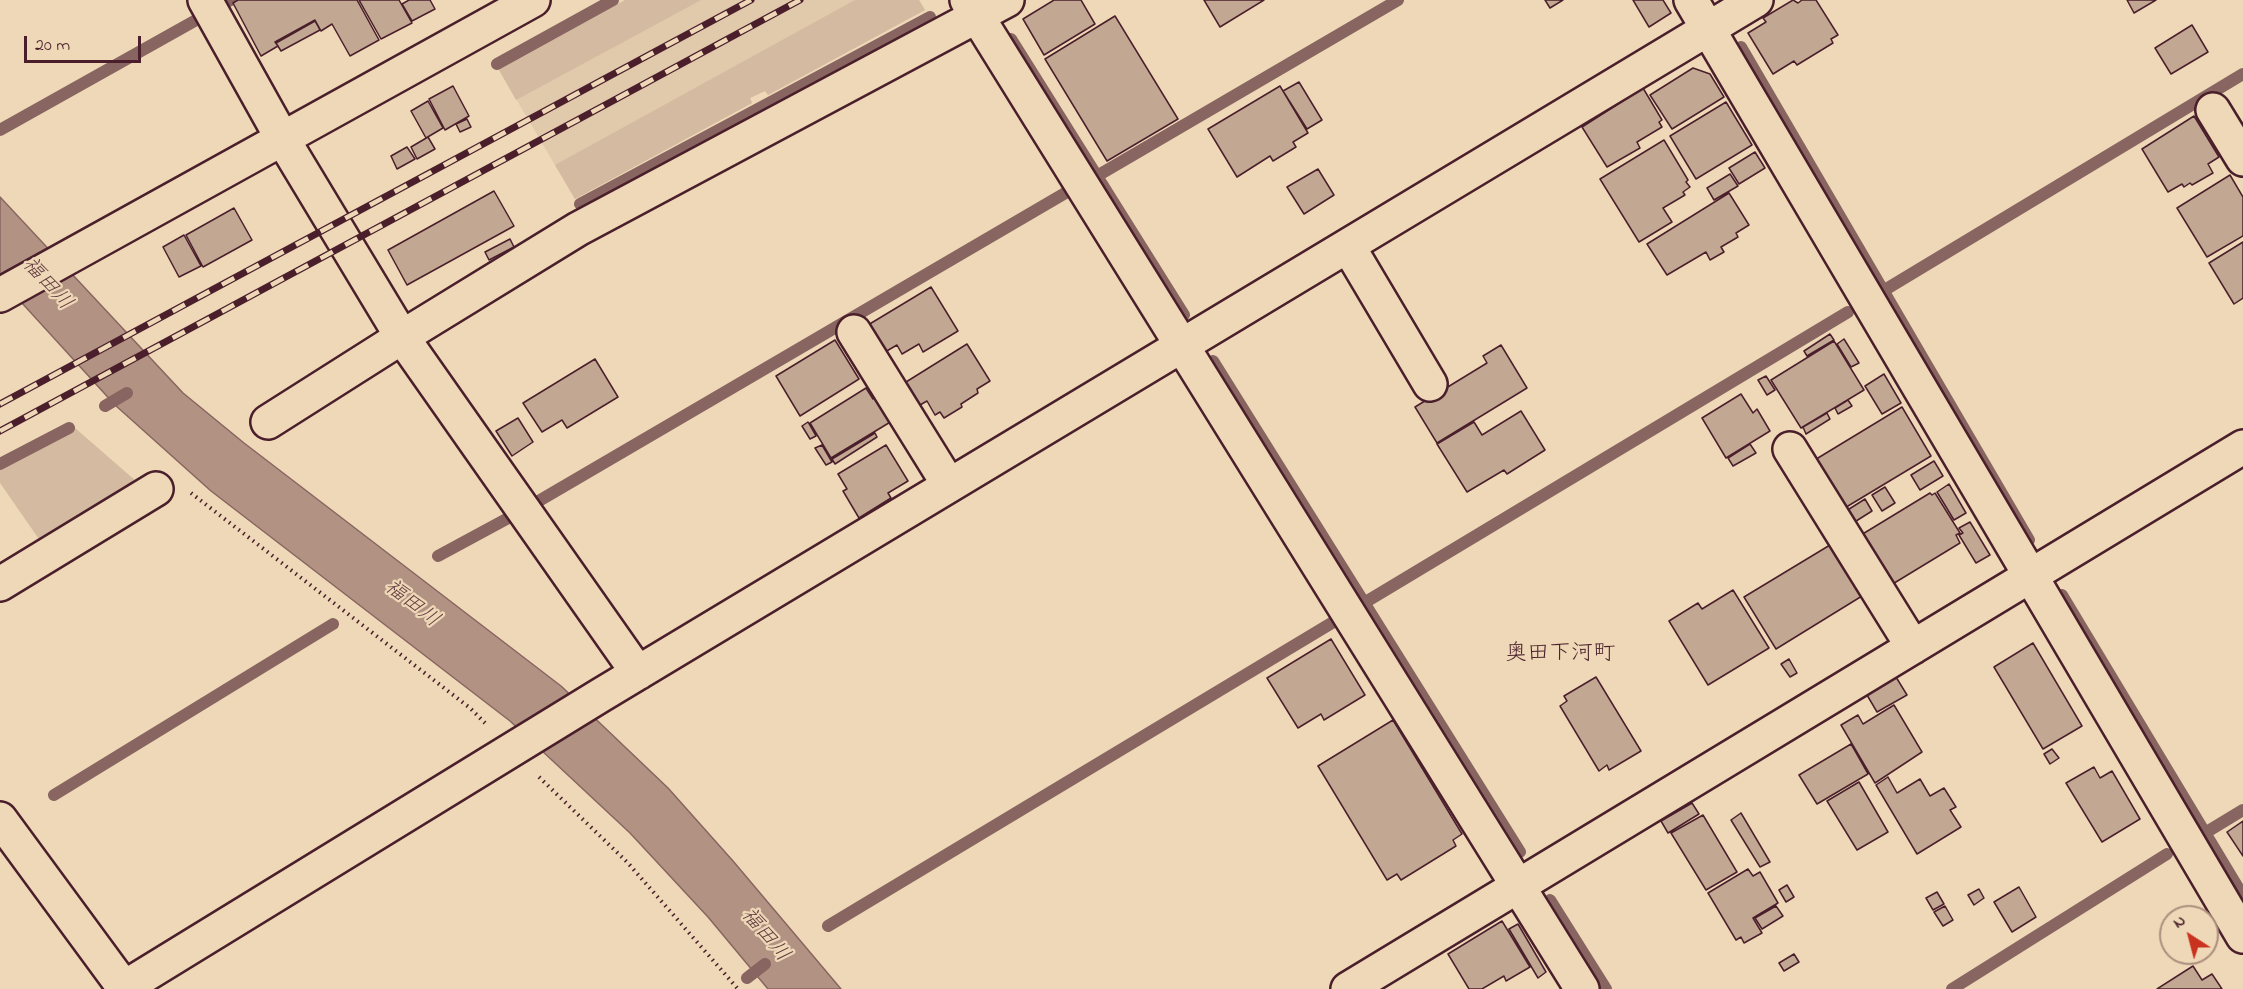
<!DOCTYPE html>
<meta charset="utf-8">
<style>
body{margin:0}
#map{position:relative;width:2243px;height:989px;overflow:hidden;background:#eed8b7;font-family:"Indie Flower",sans-serif}
canvas{display:block}
.north{position:absolute;left:2159px;top:905px;width:60px;height:60px;box-sizing:border-box;background:#eed8b7;border:2px solid #ac8e7f;border-radius:50%;rotate:324deg;font-size:16px;font-weight:700;line-height:24px;text-align:center;color:#4a1f2b}
.north::after{content:'';display:block;margin:auto;width:21px;height:27px;background:#c8321e;clip-path:polygon(50% 0,100% 100%,50% 72%,0 100%)}
.scale{position:absolute;left:24px;top:36px;width:117px;height:27px;box-sizing:border-box;border:3px solid #4a1f2b;border-top:0;padding-left:8px;font-size:18px;line-height:21px;white-space:nowrap;color:#4a1f2b;-webkit-text-stroke:4px #eed8b7;paint-order:stroke}
</style>
<div id="map">
<canvas width="2243" height="989"></canvas>
<div class="north">N</div>
<div class="scale">20 m</div>
</div>
<script>
const c = document.querySelector('canvas').getContext('2d');
c.lineJoin = 'round';
function fill(path, color) {
  c.fillStyle = color;
  c.fill(path, 'evenodd');
}
function poly(rows) {
  const path = new Path2D();
  for (const r of rows) {
    path.moveTo(r[0], r[1]);
    for (let i = 2; i < r.length; i += 2) path.lineTo(r[i], r[i + 1]);
  }
  return path;
}
function trace(path, color, width, dash) {
  c.strokeStyle = color;
  c.lineWidth = width;
  c.lineCap = dash ? 'butt' : 'round';
  c.setLineDash(dash || []);
  c.stroke(path);
}
function label(font, color, halo, rows, align = 'center') {
  c.font = font + ' "Indie Flower","Klee One",sans-serif';
  c.lineWidth = 4.5;
  c.setLineDash([]);
  c.textBaseline = 'middle';
  c.strokeStyle = halo;
  c.fillStyle = color;
  for (const [text, x, y, turn = 0] of rows) {
    c.save();
    c.translate(x, y);
    c.rotate((+turn || 0) * Math.PI / 180);
    c.textAlign = isNaN(turn) ? turn : align;
    if (halo) c.strokeText(text, 0, 0);
    c.fillText(text, 0, 0);
    c.restore();
  }
}
fill(poly([
 [625,0,919,0,925,10,768,95,765,91,750,98,752,103,575,199,499,70]
]), '#e1c9ac');
fill(poly([
 [625,0,701,0,516,100,499,70],
 [855,0,919,0,925,10,768,95,765,91,750,98,752,103,575,199,555,165],
 [75,428,136,481,41,542,0,483,0,467]
]), '#d3baa0');
const water = poly([
 [0,197,183,393,244,443,561,686,668,788,733,861,841,989,768,989,708,917,630,833,510,721,211,491,115,405,0,279,0,197]
]);
fill(water, '#b29383');
trace(water, '#886560', 1.5);
trace(poly([
 [229,1,231,0],
 [1011,39,1184,315],
 [1741,47,2029,540],
 [497,64,613,0],
 [0,130,198,19],
 [1097,176,1398,0],
 [580,204,930,17],
 [1883,291,2243,74],
 [1213,361,1520,852],
 [105,406,127,393],
 [0,464,69,428],
 [537,502,1067,192],
 [438,556,512,516],
 [2062,595,2243,896],
 [1364,603,1848,312],
 [54,795,333,624],
 [2205,833,2243,810],
 [1550,900,1606,989],
 [828,926,1335,621],
 [747,978,765,964],
 [1952,989,2167,854]
]), '#886560', 12);
const building = poly([
 [238,0,357,0,379,40,350,56,332,24,321,31,315,20,275,42,278,46,261,56,233,3,238,0],
 [359,0,399,0,412,23,381,39,359,0],
 [409,0,430,0,435,9,412,21,402,4,409,0],
 [1054,0,1081,0,1095,24,1044,55,1023,19,1054,0],
 [1204,0,1264,0,1220,27,1204,0],
 [1545,0,1563,0,1550,8,1545,0],
 [1633,0,1663,0,1671,13,1649,27,1633,0],
 [1793,0,1798,3,1802,0,1816,0,1838,35,1831,39,1833,43,1797,65,1794,61,1773,74,1748,33,1766,22,1763,18,1793,0],
 [2127,0,2156,0,2134,13,2127,0],
 [1115,16,1178,119,1107,161,1045,59,1115,16],
 [315,21,320,30,281,51,276,43,315,21],
 [2192,25,2208,52,2171,74,2155,48,2192,25],
 [1693,68,1710,74,1724,97,1672,129,1650,95,1693,68],
 [1299,82,1322,120,1307,129,1283,91,1299,82],
 [453,86,469,116,445,130,429,99,453,86],
 [1280,86,1308,133,1293,142,1296,147,1273,161,1270,156,1237,177,1208,129,1280,86],
 [1643,88,1662,120,1659,122,1662,127,1637,142,1640,148,1607,167,1582,127,1643,88],
 [428,101,443,128,426,138,411,111,428,101],
 [1726,102,1752,145,1696,179,1670,136,1726,102],
 [2194,116,2219,157,2208,164,2213,173,2192,185,2190,183,2184,187,2182,184,2168,192,2142,149,2194,116],
 [467,119,471,127,460,132,456,124,467,119],
 [428,137,435,149,417,159,411,147,428,137],
 [1664,140,1688,180,1686,182,1690,187,1683,192,1685,195,1663,208,1672,222,1639,242,1600,179,1664,140],
 [407,147,415,159,397,169,391,156,407,147],
 [1755,152,1765,168,1739,184,1729,168,1755,152],
 [1318,169,1334,195,1304,214,1287,187,1318,169],
 [1730,174,1738,186,1714,200,1707,188,1730,174],
 [2230,175,2243,197,2243,236,2207,257,2177,208,2230,175],
 [494,191,514,226,407,285,388,250,494,191],
 [1729,193,1749,225,1736,233,1738,237,1721,247,1724,252,1710,260,1706,252,1667,275,1647,244,1729,193],
 [234,208,252,240,203,267,186,235,234,208],
 [184,235,201,266,179,277,163,247,184,235],
 [510,239,514,247,489,260,485,252,510,239],
 [2243,242,2243,298,2234,304,2209,263,2243,242],
 [931,287,958,331,923,352,919,344,902,354,897,345,885,352,868,325,931,287],
 [1830,334,1834,340,1807,356,1804,351,1830,334],
 [1844,339,1859,363,1851,367,1837,344,1844,339],
 [835,340,859,379,800,416,776,376,835,340],
 [1834,341,1864,390,1801,428,1771,380,1834,341],
 [967,344,990,381,977,389,978,393,961,404,962,407,944,418,940,412,935,415,927,401,920,405,906,382,967,344],
 [1501,345,1527,388,1437,443,1415,407,1487,363,1483,356,1501,345],
 [595,359,618,397,567,428,562,420,542,432,523,403,595,359],
 [1884,374,1901,403,1882,414,1865,386,1884,374],
 [1766,376,1775,390,1767,395,1758,380,1766,376],
 [866,388,873,399,877,396,892,421,831,458,810,423,866,388],
 [1741,394,1753,413,1757,409,1770,431,1726,458,1702,418,1741,394],
 [1848,400,1852,406,1838,414,1835,408,1848,400],
 [1902,407,1931,456,1843,509,1813,461,1902,407],
 [1521,411,1545,450,1507,474,1504,470,1467,492,1437,444,1474,422,1482,435,1521,411],
 [1827,413,1830,419,1806,434,1803,427,1827,413],
 [518,418,533,442,512,456,496,431,518,418],
 [808,422,816,436,810,439,802,426,808,422],
 [875,433,877,437,835,464,832,459,875,433],
 [1750,444,1756,453,1733,466,1728,458,1750,444],
 [822,445,832,462,826,465,815,448,822,445],
 [886,445,908,481,888,493,891,498,859,518,843,491,847,489,838,474,886,445],
 [1934,461,1943,476,1920,490,1911,475,1934,461],
 [1949,484,1966,513,1954,520,1937,492,1949,484],
 [1885,487,1895,503,1882,511,1872,495,1885,487],
 [1930,493,1932,495,1935,493,1960,533,1956,535,1960,543,1891,585,1861,535,1930,493],
 [1865,499,1872,511,1853,523,1846,511,1865,499],
 [1970,522,1990,555,1976,563,1959,535,1963,533,1959,528,1970,522],
 [1830,545,1862,596,1776,649,1744,597,1830,545],
 [1733,590,1769,648,1708,685,1669,621,1698,603,1702,609,1733,590],
 [1331,639,1365,695,1324,720,1321,714,1298,728,1267,678,1331,639],
 [2033,643,2082,726,2043,749,1994,667,2033,643],
 [1789,659,1797,673,1790,677,1781,664,1789,659],
 [1596,677,1641,751,1609,770,1607,765,1599,771,1560,706,1567,701,1564,696,1596,677],
 [1896,677,1907,695,1877,712,1867,695,1896,677],
 [1894,705,1922,752,1875,783,1841,725,1858,715,1863,724,1894,705],
 [1393,720,1462,834,1453,840,1456,846,1401,880,1397,874,1387,880,1318,766,1393,720],
 [1851,744,1868,774,1817,804,1799,775,1851,744],
 [2052,749,2059,758,2050,764,2044,754,2052,749],
 [2094,767,2100,778,2112,771,2140,819,2102,842,2066,783,2094,767],
 [1888,777,1897,793,1920,779,1930,796,1944,788,1956,807,1950,810,1961,827,1917,854,1876,785,1888,777],
 [1859,782,1888,832,1857,850,1827,801,1859,782],
 [1692,803,1699,814,1668,833,1661,821,1692,803],
 [1741,813,1770,862,1760,867,1731,820,1741,813],
 [1703,815,1737,872,1706,890,1671,833,1703,815],
 [2243,821,2243,856,2227,832,2243,821],
 [1748,869,1753,876,1760,872,1778,903,1753,918,1762,933,1744,943,1741,937,1736,940,1708,893,1748,869],
 [1787,885,1794,897,1786,902,1779,890,1787,885],
 [2019,887,2036,917,2012,932,1994,902,2019,887],
 [1979,889,1984,898,1974,905,1968,895,1979,889],
 [1937,892,1944,904,1933,910,1926,898,1937,892],
 [1776,906,1783,916,1762,929,1755,918,1776,906],
 [1945,906,1953,920,1943,926,1934,912,1945,906],
 [1502,921,1530,967,1506,981,1504,976,1482,989,1469,989,1448,954,1502,921],
 [1518,924,1546,972,1538,978,1509,929,1518,924],
 [1794,954,1799,962,1784,971,1779,963,1794,954],
 [2193,966,2202,980,2212,974,2222,989,2157,989,2193,966]
]);
fill(building, '#c2a792');
trace(building, '#4a1f2b', 1.5);
const minor = poly([
 [205,0,282,138,402,337,638,673],
 [967,0,1582,989],
 [1691,0,2243,936],
 [2213,110,2243,159],
 [1348,246,1430,384],
 [0,295,533,0],
 [854,332,949,485],
 [268,422,402,337,578,229,1007,0],
 [1790,449,1913,647],
 [0,584,156,489],
 [0,819,125,989],
 [122,989,601,695,1756,0],
 [1348,989,2243,447]
]);
trace(minor, '#4a1f2b', 38);
trace(poly([
 [191,493,470,708,485,723],
 [539,777,628,863,738,989]
]), '#4a1f2b', 4, [1.5, 4.5]);
trace(minor, '#eed8b7', 33);
const rail = poly([
 [0,404,751,0],
 [0,431,800,0]
]);
trace(rail, '#4a1f2b', 7);
trace(rail, '#eed8b7', 4.5, [14]);
label('italic 21px', '#643c41', '#eed8b7', [
 ["福田川",46,285,48],
 ["福田川",411,605,38],
 ["福田川",764,936,50]
]);
label('22px', '#4a1f2b', '#eed8b7', [
 ["奥田下河町",1560,655]
]);
</script>
